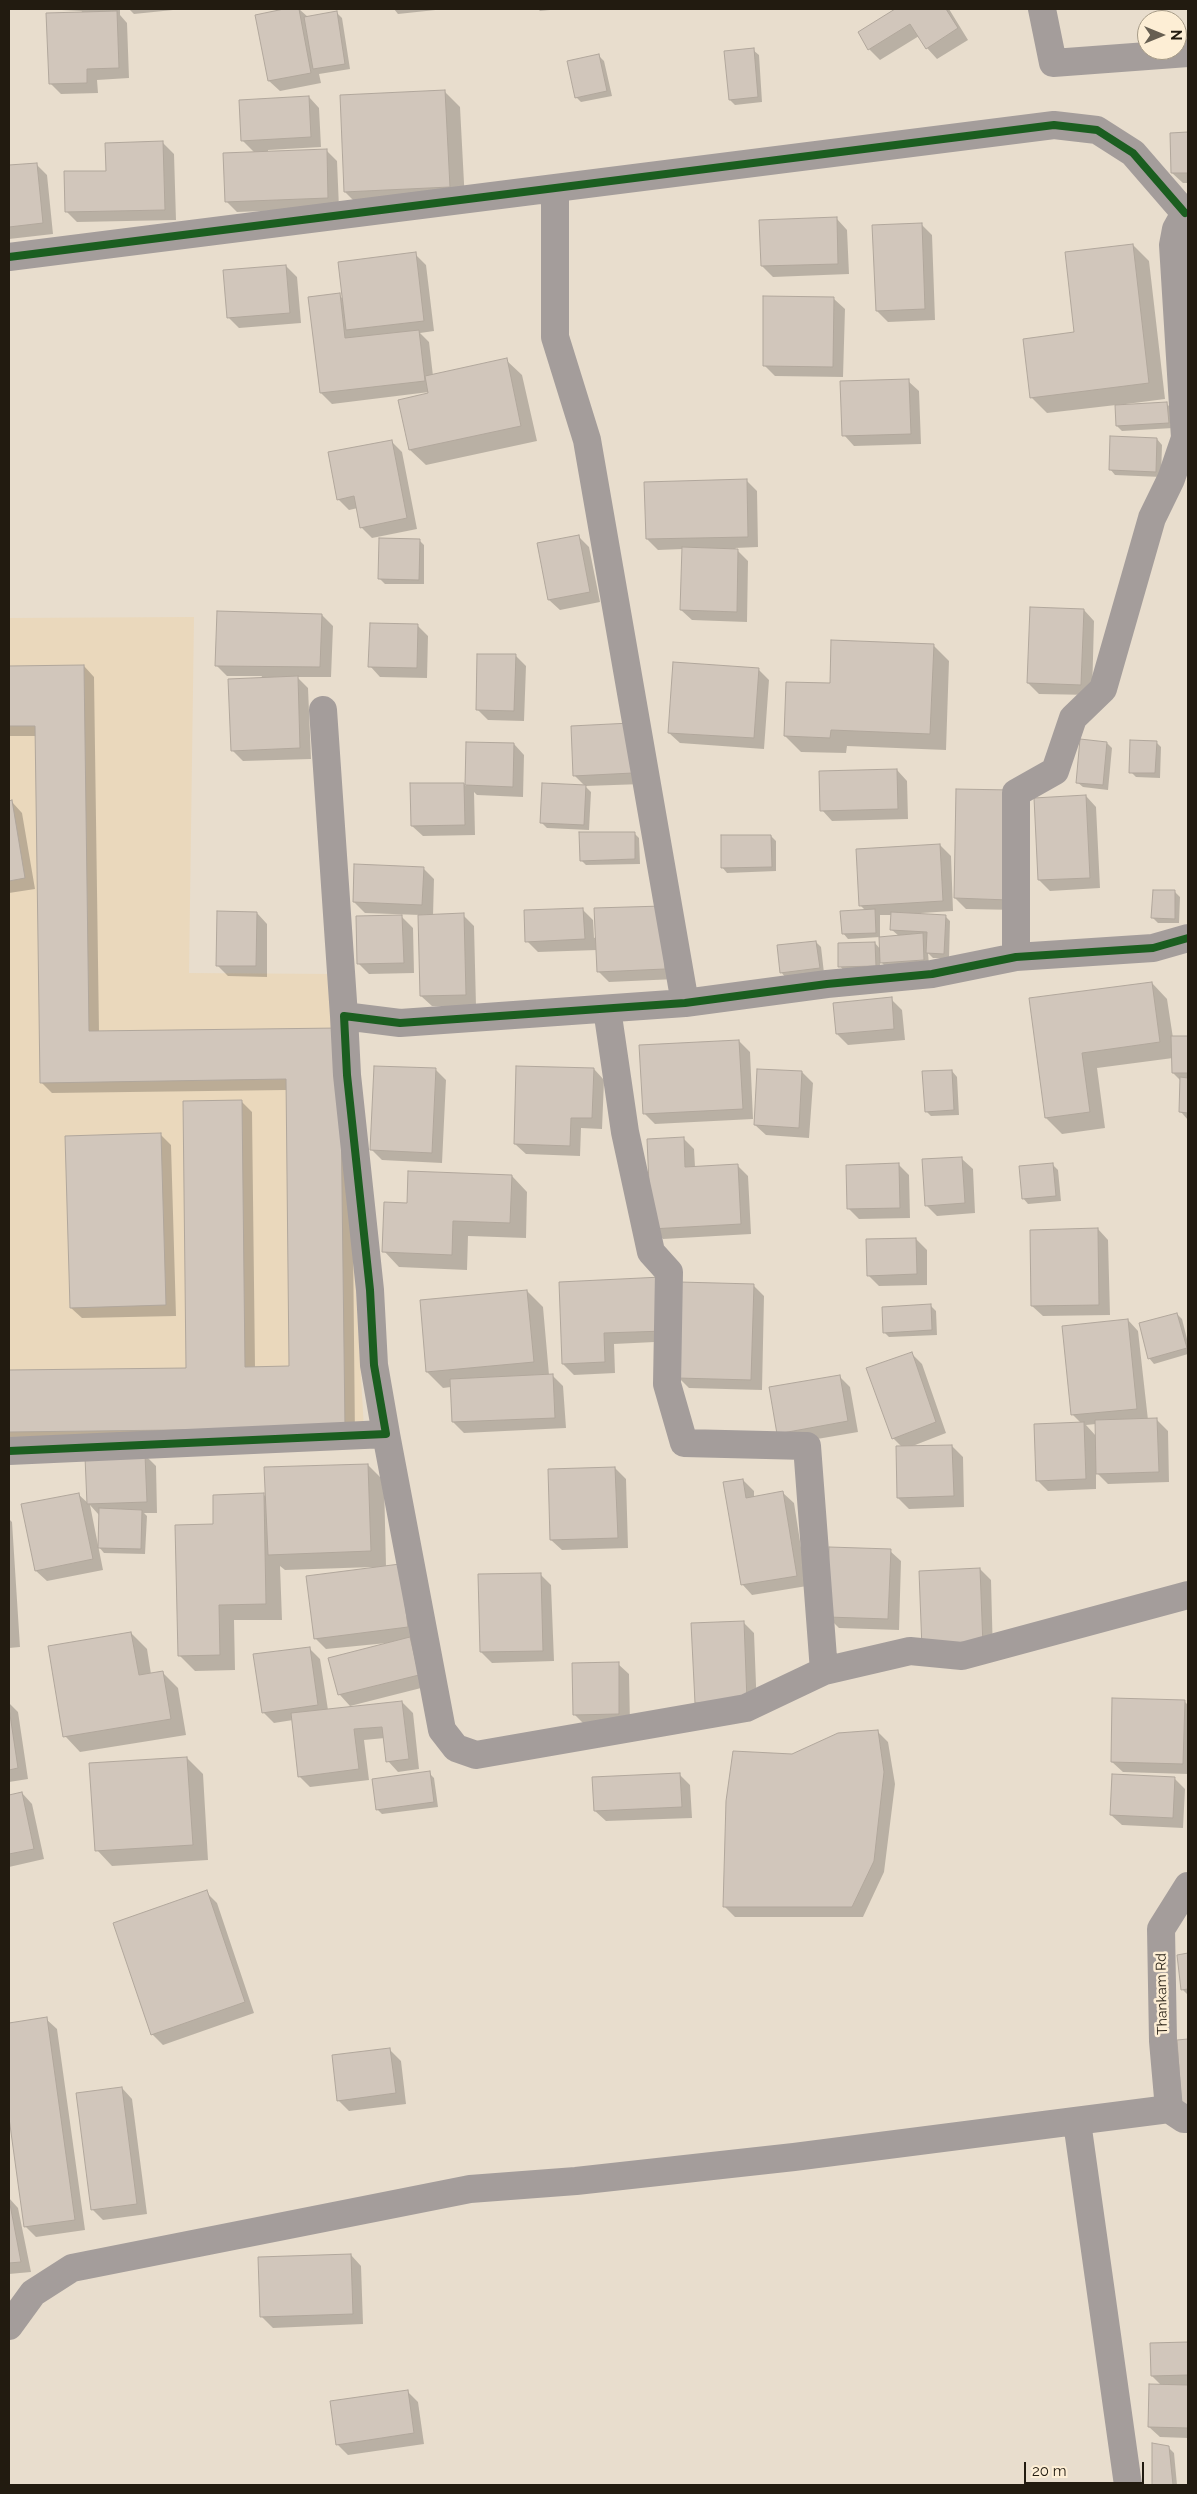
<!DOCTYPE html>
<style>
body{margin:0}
#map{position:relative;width:1197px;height:2494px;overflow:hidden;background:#e8ddcd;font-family:Raleway,sans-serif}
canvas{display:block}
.frame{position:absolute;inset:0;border:10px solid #221b10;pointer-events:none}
.north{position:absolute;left:1137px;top:10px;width:50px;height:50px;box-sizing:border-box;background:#fdeed5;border:1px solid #a59a86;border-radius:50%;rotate:90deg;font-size:14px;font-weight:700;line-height:20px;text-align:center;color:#221b10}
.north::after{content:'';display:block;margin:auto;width:18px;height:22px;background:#675f52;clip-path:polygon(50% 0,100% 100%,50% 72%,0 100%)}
.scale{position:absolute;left:1024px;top:2462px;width:120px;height:22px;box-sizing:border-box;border:2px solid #221b10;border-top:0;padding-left:6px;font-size:15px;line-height:18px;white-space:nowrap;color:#221b10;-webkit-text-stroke:4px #fdeed5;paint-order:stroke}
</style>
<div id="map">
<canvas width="1197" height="2494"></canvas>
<div class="frame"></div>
<div class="north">N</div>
<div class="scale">20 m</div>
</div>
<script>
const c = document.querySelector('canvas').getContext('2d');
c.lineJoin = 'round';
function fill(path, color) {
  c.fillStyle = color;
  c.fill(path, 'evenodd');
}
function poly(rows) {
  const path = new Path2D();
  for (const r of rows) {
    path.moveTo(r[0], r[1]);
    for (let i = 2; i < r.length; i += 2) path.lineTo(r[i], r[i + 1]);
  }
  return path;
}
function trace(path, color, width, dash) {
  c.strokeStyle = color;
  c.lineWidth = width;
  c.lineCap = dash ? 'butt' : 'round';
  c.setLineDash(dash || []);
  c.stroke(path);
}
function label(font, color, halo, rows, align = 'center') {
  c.font = font + ' Raleway,sans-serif';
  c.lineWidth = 5;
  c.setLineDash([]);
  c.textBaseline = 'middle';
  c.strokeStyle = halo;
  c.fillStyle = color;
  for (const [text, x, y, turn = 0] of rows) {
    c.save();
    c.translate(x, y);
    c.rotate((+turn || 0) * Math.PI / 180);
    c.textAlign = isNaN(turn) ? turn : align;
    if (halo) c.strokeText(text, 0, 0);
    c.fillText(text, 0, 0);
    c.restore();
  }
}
fill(poly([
 [194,617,189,973,334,974,341,1014,364,1430,9,1437,9,618]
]), '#ead8bc');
fill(poly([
 [41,9,120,9,120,15,127,23,129,78,97,80,98,93,61,94,50,83,82,11],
 [129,9,173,9,173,10,134,14],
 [291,9,299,9,308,17,337,13,342,18,350,69,319,74,321,83,280,91,269,81,257,16],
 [394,9,445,9,398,14],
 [538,9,560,9,540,11],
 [898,9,949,9,968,40,937,59,927,48,919,36,880,60,869,49,859,33],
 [753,50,759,55,762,102,735,105,730,100],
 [599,56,604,61,612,96,581,102,576,97],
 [444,91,460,107,465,202,361,208,345,192],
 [309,97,319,108,321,147,268,150,268,152,327,151,337,161,339,208,237,212,226,201,255,153,242,140],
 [1171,134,1188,134,1188,183,1183,183,1172,173],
 [163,143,174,154,176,220,77,222,67,212,107,172],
 [36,164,47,175,53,234,9,239,9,167],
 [837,219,847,230,849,274,773,277,762,266],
 [921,224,932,235,935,320,888,322,877,311],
 [1133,245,1149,261,1165,399,1126,404,1126,406,1166,403,1171,408,1173,428,1122,431,1117,426,1116,405,1047,413,1031,397],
 [415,254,426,265,434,331,420,333,429,342,433,376,506,360,522,375,537,441,426,465,410,450,429,392,332,404,321,393,339,295,343,299],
 [286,266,297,277,301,323,239,328,228,317],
 [834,299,845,309,843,377,775,376,764,365],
 [908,381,919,391,921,444,854,446,844,435],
 [1157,439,1162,445,1161,477,1115,475,1110,469],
 [391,441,402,452,417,529,372,538,362,528,358,508,349,510,338,499],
 [746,480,757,491,758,547,735,548,748,561,747,622,692,620,681,610,683,549,658,550,647,539],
 [578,536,589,547,600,602,560,610,549,600],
 [419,540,424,545,424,584,385,584,380,579],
 [1084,610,1094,621,1092,695,1039,694,1028,683],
 [322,615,333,626,331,677,297,677,308,688,311,759,243,761,232,750,262,676,227,676,216,665],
 [417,625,428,636,427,678,380,677,370,666],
 [933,645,949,661,946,750,847,746,846,753,801,752,785,736],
 [516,656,526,666,524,721,488,720,477,709],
 [84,666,94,677,99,1032,351,1040,355,1438,9,1442,9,1371,187,1369,241,1101,252,1112,255,1368,290,1368,287,1090,52,1093,41,1082,37,736,9,736,9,667],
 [758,669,769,680,764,749,680,743,669,733],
 [630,724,643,784,585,786,591,792,589,830,547,828,541,822,585,786,574,775],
 [1156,742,1161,747,1160,778,1136,777,1131,772],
 [467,743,514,744,524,755,523,797,477,795,474,792,475,835,423,836,412,826,464,784,466,786],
 [1107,743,1112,748,1108,790,1083,787,1077,782],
 [897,770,907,781,908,819,832,821,822,810],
 [958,790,1018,910,966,909,955,898],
 [1086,796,1096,807,1100,888,1050,891,1039,880],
 [9,802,12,802,22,813,35,889,9,893],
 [634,833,639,838,640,864,586,865,581,860],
 [771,836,776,841,776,871,727,873,722,867],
 [940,845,951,856,953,911,921,913,921,915,945,916,950,921,949,958,933,958,928,953,929,965,887,968,880,961,880,971,845,972,840,966,875,943,881,950,899,936,892,930,892,915,880,915,880,937,848,939,843,933,866,911,860,905],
 [423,868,434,879,433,916,463,915,474,926,476,1006,432,1006,421,996,420,915,365,913,354,902],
 [1175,892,1180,897,1179,923,1158,923,1153,918],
 [662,907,676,979,609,982,598,971,597,950,538,952,527,941,582,909,593,920,594,938],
 [257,913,267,924,267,977,228,976,217,965],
 [402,917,413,928,414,973,369,974,358,963],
 [816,942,821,947,824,973,786,978,781,972],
 [1152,983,1167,999,1173,1038,1188,1037,1188,1120,1181,1112,1181,1081,1173,1073,1173,1058,1097,1068,1105,1128,1062,1134,1046,1118,1030,999],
 [891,999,902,1010,905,1040,848,1045,837,1034],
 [739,1041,750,1052,753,1119,655,1124,644,1113],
 [435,1069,446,1080,442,1163,382,1160,372,1150],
 [594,1069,604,1080,602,1129,581,1128,580,1156,526,1154,515,1144],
 [952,1071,957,1077,959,1115,931,1116,926,1111],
 [802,1072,813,1083,809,1138,766,1135,755,1125],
 [160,1134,171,1145,176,1316,82,1318,71,1308],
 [683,1138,694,1149,695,1167,737,1165,748,1176,751,1234,663,1239,653,1228],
 [962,1159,973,1169,975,1213,937,1216,926,1205],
 [899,1165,909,1175,910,1218,859,1219,848,1208],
 [1053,1165,1058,1170,1061,1201,1028,1204,1023,1198],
 [512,1176,527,1192,526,1238,468,1236,467,1270,399,1267,384,1251],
 [1098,1229,1108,1240,1110,1315,1043,1316,1032,1306],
 [916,1239,927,1250,927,1285,879,1286,868,1275],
 [560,1283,675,1341,614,1344,615,1373,574,1375,563,1364],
 [753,1285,764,1296,762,1390,689,1388,678,1377],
 [527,1291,543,1307,549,1375,552,1375,563,1386,566,1428,464,1433,453,1422,451,1387,443,1388,427,1372],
 [930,1305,936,1311,937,1335,889,1337,884,1332],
 [1177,1314,1182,1319,1188,1343,1188,1354,1154,1364,1149,1358],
 [1128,1320,1138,1331,1148,1420,1157,1420,1168,1431,1169,1482,1108,1484,1096,1472,1096,1489,1048,1491,1037,1480,1081,1423,1073,1415],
 [1096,1424,1096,1436,1086,1425],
 [911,1353,922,1364,946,1433,910,1447,952,1446,963,1457,964,1507,909,1509,898,1498,902,1447,893,1438],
 [839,1376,850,1387,858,1432,788,1444,778,1433],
 [145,1455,156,1466,157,1513,144,1513,147,1516,145,1554,104,1553,99,1547,99,1515,90,1505,103,1570,47,1581,36,1571,79,1495,89,1504,87,1458],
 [368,1465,384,1481,386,1567,418,1638,409,1639,420,1649,429,1686,350,1706,340,1695,330,1659,397,1642,326,1649,315,1638,373,1567,285,1570,280,1566,282,1620,234,1620,235,1670,195,1671,179,1655,214,1525,263,1494,267,1498],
 [615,1468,626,1479,628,1548,562,1550,551,1540],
 [743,1480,754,1491,754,1498,783,1493,794,1503,807,1586,752,1595,742,1584],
 [9,1519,12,1522,20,1647,9,1648],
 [890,1551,901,1561,899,1630,839,1628,828,1617],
 [980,1569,991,1580,993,1656,920,1572],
 [540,1574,551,1585,554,1661,492,1663,481,1652],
 [743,1622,754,1633,757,1711,707,1714],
 [131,1633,147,1649,151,1674,162,1672,178,1688,186,1735,80,1752,65,1736],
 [309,1648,320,1659,328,1710,402,1702,413,1713,419,1769,398,1772,388,1761,385,1738,364,1740,369,1780,310,1787,299,1776,293,1720,274,1723,263,1712],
 [618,1664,629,1674,630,1724,585,1725,574,1714],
 [1184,1701,1188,1705,1188,1774,1123,1772,1112,1762],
 [9,1703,18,1712,28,1779,9,1782],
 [877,1731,888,1742,895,1784,884,1872,863,1917,735,1917,724,1906,793,1756],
 [187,1758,203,1774,208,1860,112,1866,97,1850],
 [429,1773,434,1778,438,1807,382,1814,377,1809],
 [679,1774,690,1785,692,1818,606,1821,595,1811],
 [1174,1778,1185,1789,1183,1828,1122,1825,1111,1815],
 [22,1793,32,1804,44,1859,9,1867,9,1796],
 [206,1892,217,1903,254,2013,163,2045,152,2034],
 [1188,1955,1188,1995,1183,1990,1179,1956],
 [46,2019,57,2029,85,2230,36,2237,25,2226,9,2109,9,2024],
 [1188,2040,1188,2116,1179,2041],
 [390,2050,401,2061,406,2104,349,2111,338,2100],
 [122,2088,132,2099,147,2214,103,2220,92,2209],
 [9,2198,18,2208,31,2272,9,2274],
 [351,2255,361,2266,363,2324,273,2328,262,2317],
 [1151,2344,1188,2344,1188,2438,1160,2437,1149,2427,1162,2386,1152,2376],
 [407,2391,418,2402,424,2444,348,2455,337,2444],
 [1153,2445,1169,2448,1174,2453,1177,2485,1153,2485]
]), '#0003');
const building = poly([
 [284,9,299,9,311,73,268,81,255,15,284,9],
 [895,9,946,9,958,28,926,49,910,24,868,50,858,32,895,9],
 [117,11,119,68,87,69,87,83,49,84,46,13,117,11],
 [337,11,345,64,313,69,304,17,337,11],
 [754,48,758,97,729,100,724,51,754,48],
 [599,54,607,91,575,98,567,61,599,54],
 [445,90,450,187,344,192,340,95,445,90],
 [309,96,311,137,241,141,239,100,309,96],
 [1188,132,1188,173,1171,173,1170,133,1188,132],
 [163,141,165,210,65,212,64,171,106,171,105,143,163,141],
 [327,149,328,198,225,202,223,153,327,149],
 [37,163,43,223,9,227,9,165,37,163],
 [837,217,838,264,761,266,759,220,837,217],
 [922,223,925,309,876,311,872,225,922,223],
 [1133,244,1149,383,1030,398,1023,339,1074,332,1065,252,1133,244],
 [416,252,424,321,346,330,338,262,416,252],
 [286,265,290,313,227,318,223,270,286,265],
 [340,293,345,338,419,330,425,381,320,393,308,297,340,293],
 [763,296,834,297,833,367,763,366,763,296],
 [507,358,521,426,409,450,398,400,428,393,425,376,507,358],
 [909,379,911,434,842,436,840,381,909,379],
 [1167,402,1169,423,1116,426,1115,405,1167,402],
 [1110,436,1157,438,1156,472,1109,470,1110,436],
 [392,440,407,518,360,528,354,496,337,500,328,452,392,440],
 [747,479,748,537,646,539,644,482,747,479],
 [579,535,590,592,548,600,537,543,579,535],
 [379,538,420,539,419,580,378,579,379,538],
 [682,547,738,549,737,612,680,610,682,547],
 [1030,607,1084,609,1081,685,1027,683,1030,607],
 [217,611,322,614,320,667,215,666,217,611],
 [370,623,418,624,417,668,368,667,370,623],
 [831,640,934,644,930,734,831,730,830,738,784,736,786,682,830,683,831,640],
 [477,654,516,654,514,711,476,710,477,654],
 [673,662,759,668,754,738,668,733,673,662],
 [84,665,89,1031,340,1028,345,1428,9,1432,9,1370,186,1368,183,1101,242,1100,245,1367,289,1366,286,1079,40,1083,35,726,9,726,9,666,84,665],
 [298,676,300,748,231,751,228,679,298,676],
 [631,723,633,773,573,776,571,726,631,723],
 [1080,739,1107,742,1103,785,1076,783,1080,739],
 [1130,740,1157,741,1155,773,1129,773,1130,740],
 [466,742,514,743,513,787,465,785,466,742],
 [897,769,898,809,820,811,819,771,897,769],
 [410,783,464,783,465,825,411,826,410,783],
 [542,783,586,785,584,825,540,823,542,783],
 [956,789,1010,790,1008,900,954,898,956,789],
 [1086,795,1090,878,1038,880,1034,798,1086,795],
 [12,800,25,878,9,881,9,801,12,800],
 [579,832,635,832,635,859,580,861,579,832],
 [721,835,771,835,772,867,721,868,721,835],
 [940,844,943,901,859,906,856,849,940,844],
 [354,864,424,867,422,905,353,902,354,864],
 [1153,890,1175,890,1175,919,1151,918,1153,890],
 [663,906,665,969,597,972,594,908,663,906],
 [583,908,585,939,525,942,524,910,583,908],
 [875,909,876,933,842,934,840,911,875,909],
 [217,911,257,912,256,966,216,966,217,911],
 [891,912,946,915,944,954,926,953,927,932,890,930,891,912],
 [464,913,466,995,420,996,418,915,464,913],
 [402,915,404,963,357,964,356,916,402,915],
 [923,933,924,960,880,963,879,937,923,933],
 [816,941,820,968,780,973,777,945,816,941],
 [875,942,876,966,838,967,838,943,875,942],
 [1152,982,1160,1042,1082,1053,1090,1112,1045,1118,1029,998,1152,982],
 [892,997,894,1029,836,1034,833,1003,892,997],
 [1171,1036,1188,1036,1188,1073,1172,1073,1171,1036],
 [739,1040,743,1109,643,1114,639,1045,739,1040],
 [374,1066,436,1068,432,1153,370,1150,374,1066],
 [516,1066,594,1068,592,1118,571,1118,570,1146,514,1144,516,1066],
 [757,1069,802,1071,799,1128,754,1125,757,1069],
 [952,1070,954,1110,925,1112,922,1071,952,1070],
 [1180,1077,1188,1078,1188,1113,1179,1112,1180,1077],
 [161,1133,166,1305,70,1308,65,1136,161,1133],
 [684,1137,685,1167,738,1164,741,1224,651,1229,647,1139,684,1137],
 [962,1157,965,1203,925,1206,922,1159,962,1157],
 [899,1163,900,1208,847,1209,846,1165,899,1163],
 [1053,1163,1056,1196,1022,1199,1019,1166,1053,1163],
 [408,1171,512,1175,510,1223,453,1221,452,1255,382,1252,384,1202,407,1203,408,1171],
 [1098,1228,1099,1305,1031,1306,1030,1230,1098,1228],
 [916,1238,917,1274,867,1276,866,1239,916,1238],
 [662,1277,665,1331,604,1333,605,1362,562,1364,559,1282,662,1277],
 [679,1282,754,1284,751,1380,677,1378,679,1282],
 [527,1290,534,1362,426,1372,420,1300,527,1290],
 [931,1304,932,1330,883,1333,882,1307,931,1304],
 [1177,1313,1187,1348,1148,1359,1139,1323,1177,1313],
 [1128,1319,1137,1409,1071,1415,1062,1326,1128,1319],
 [912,1352,936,1422,892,1439,866,1368,912,1352],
 [553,1374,555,1418,452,1422,450,1379,553,1374],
 [840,1375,848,1421,777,1434,769,1387,840,1375],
 [1157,1418,1159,1472,1096,1474,1095,1420,1157,1418],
 [1084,1422,1086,1479,1036,1481,1034,1424,1084,1422],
 [952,1445,954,1496,897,1498,896,1446,952,1445],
 [145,1454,147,1502,87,1504,85,1457,145,1454],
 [368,1464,371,1551,268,1555,264,1467,368,1464],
 [615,1467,618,1538,550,1540,548,1469,615,1467],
 [743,1479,746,1498,783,1491,797,1576,741,1585,723,1482,743,1479],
 [79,1493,93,1559,35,1571,21,1504,79,1493],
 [264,1493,266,1604,219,1605,220,1655,178,1656,175,1525,213,1524,213,1495,264,1493],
 [99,1508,142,1510,141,1549,98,1548,99,1508],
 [829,1547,891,1549,888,1619,827,1617,829,1547],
 [400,1564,408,1627,314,1639,306,1576,400,1564],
 [980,1568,983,1646,922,1649,919,1571,980,1568],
 [541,1573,543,1651,480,1652,478,1574,541,1573],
 [744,1621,747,1701,695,1703,691,1623,744,1621],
 [131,1632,139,1675,163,1671,171,1719,63,1737,48,1646,131,1632],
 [410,1637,419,1675,338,1695,328,1658,410,1637],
 [310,1647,318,1705,262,1713,253,1654,310,1647],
 [619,1662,619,1714,573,1715,572,1663,619,1662],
 [1112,1698,1185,1700,1183,1764,1111,1762,1112,1698],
 [402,1701,409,1759,386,1762,382,1727,354,1729,359,1769,298,1777,291,1713,402,1701],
 [9,1708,18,1768,9,1770,9,1708],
 [878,1730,884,1772,874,1861,852,1907,723,1907,726,1801,733,1751,792,1754,838,1733,878,1730],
 [187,1757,193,1845,95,1851,89,1763,187,1757],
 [430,1771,434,1802,376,1810,372,1779,430,1771],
 [680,1773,682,1807,594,1811,592,1777,680,1773],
 [1112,1774,1175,1777,1173,1818,1110,1815,1112,1774],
 [22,1792,34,1849,9,1854,9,1795,22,1792],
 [207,1890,245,2002,151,2035,113,1923,207,1890],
 [1188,1953,1188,1989,1181,1990,1177,1955,1188,1953],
 [47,2017,75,2220,24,2227,9,2118,9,2023,47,2017],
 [1188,2039,1188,2112,1182,2112,1177,2040,1188,2039],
 [390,2048,396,2093,337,2101,332,2055,390,2048],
 [122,2087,137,2204,91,2210,76,2093,122,2087],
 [9,2199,21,2262,9,2263,9,2199],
 [351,2254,353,2314,260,2317,258,2257,351,2254],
 [1188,2342,1188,2375,1151,2376,1150,2343,1188,2342],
 [1149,2384,1188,2385,1188,2428,1148,2427,1149,2384],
 [408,2390,414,2433,336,2445,330,2401,408,2390],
 [1152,2443,1169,2446,1173,2485,1152,2485,1152,2443]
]);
fill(building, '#d1c6bb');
trace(building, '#b1a79c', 1);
trace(poly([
 [1042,9,1053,63,1188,53],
 [555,188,555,337,587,440,685,1003],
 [9,257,1054,125,1097,130,1133,153,1185,213],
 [323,710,344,1016],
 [1016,957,1016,793,1055,771,1073,718,1103,689,1152,518,1171,479,1185,438,1173,245,1176,229,1185,213,1188,212],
 [607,1009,625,1132,651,1252,669,1272,667,1384,684,1443,807,1446,824,1671],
 [386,1434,442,1730,456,1748,476,1755,746,1708,824,1671,910,1651,962,1656,1188,1595],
 [9,1451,386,1434,374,1365,370,1290,347,1075,344,1016,400,1023,685,1003,827,984,932,974,1016,957,1153,948,1188,938],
 [1169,2109,1163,2041,1161,1929,1188,1886],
 [1077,2122,1128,2485],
 [9,2326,33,2293,72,2268,470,2189,576,2181,794,2157,1169,2109,1184,2119,1188,2119]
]), '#a49d9b', 28);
trace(poly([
 [9,257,1054,125,1097,130,1133,153,1185,213],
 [9,1451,386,1434,374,1365,370,1290,347,1075,344,1016,400,1023,685,1003,827,984,932,974,1016,957,1153,948,1188,938]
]), '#1b5e20', 8);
label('14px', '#221b10', '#fdeed5', [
 ["Thankam Rd",1162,1994,-91]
]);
</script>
